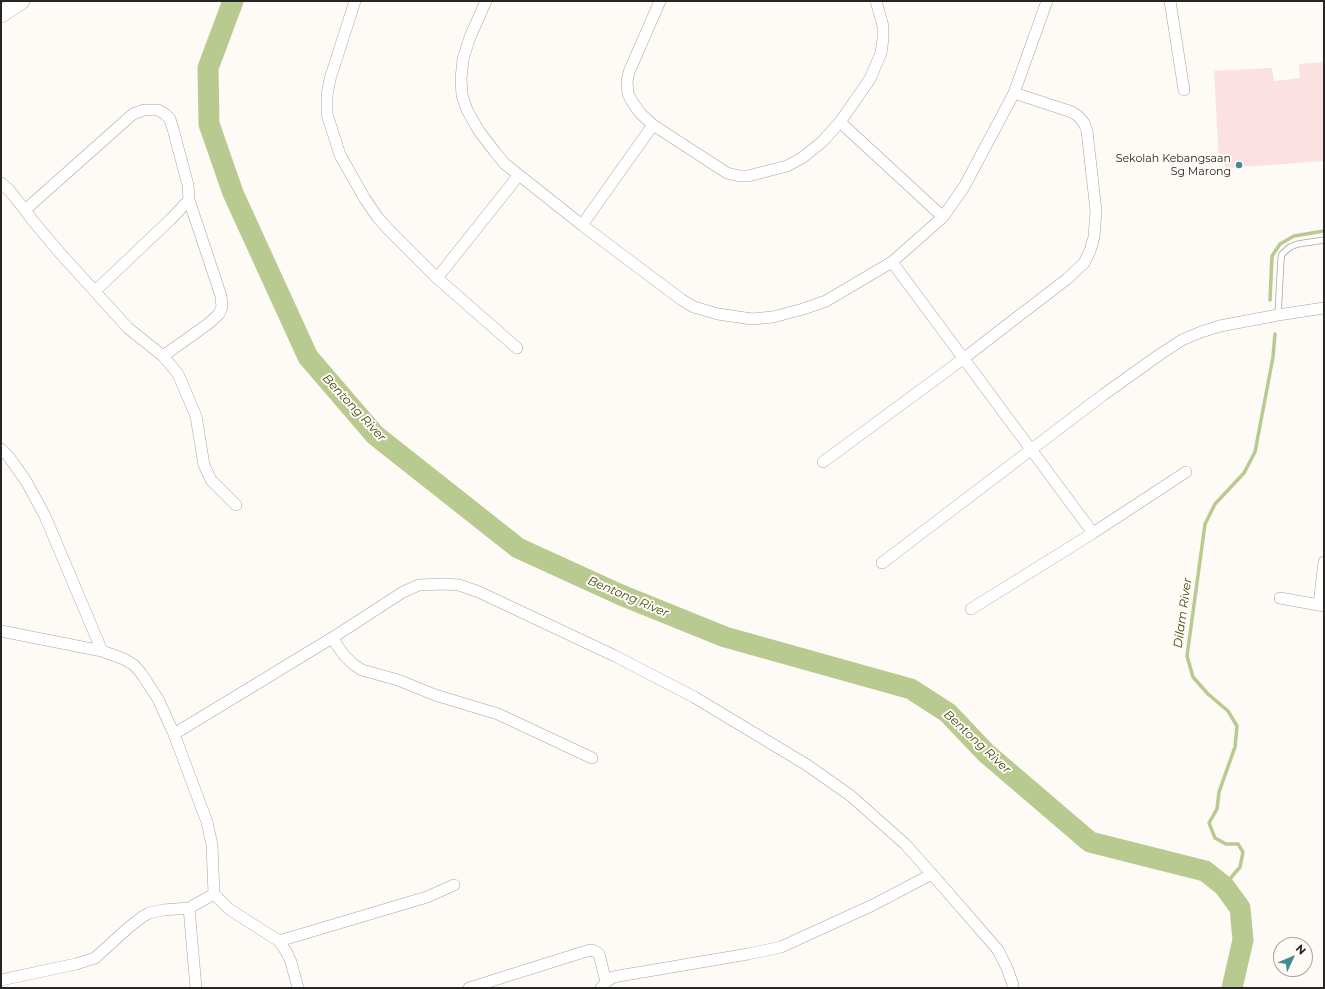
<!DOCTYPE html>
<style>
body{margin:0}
#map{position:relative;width:1325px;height:989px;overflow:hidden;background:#fefaf5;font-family:Montserrat,sans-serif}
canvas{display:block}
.frame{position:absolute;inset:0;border:2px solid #282625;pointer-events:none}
.north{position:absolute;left:1273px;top:937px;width:40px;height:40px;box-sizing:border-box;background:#fefaf5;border:1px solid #a8a5a2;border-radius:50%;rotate:46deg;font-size:11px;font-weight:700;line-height:16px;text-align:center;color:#282625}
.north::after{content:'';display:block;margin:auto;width:14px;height:18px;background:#438b90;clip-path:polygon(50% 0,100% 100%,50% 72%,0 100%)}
</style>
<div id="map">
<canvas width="1325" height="989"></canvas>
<div class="frame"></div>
<div class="north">N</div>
</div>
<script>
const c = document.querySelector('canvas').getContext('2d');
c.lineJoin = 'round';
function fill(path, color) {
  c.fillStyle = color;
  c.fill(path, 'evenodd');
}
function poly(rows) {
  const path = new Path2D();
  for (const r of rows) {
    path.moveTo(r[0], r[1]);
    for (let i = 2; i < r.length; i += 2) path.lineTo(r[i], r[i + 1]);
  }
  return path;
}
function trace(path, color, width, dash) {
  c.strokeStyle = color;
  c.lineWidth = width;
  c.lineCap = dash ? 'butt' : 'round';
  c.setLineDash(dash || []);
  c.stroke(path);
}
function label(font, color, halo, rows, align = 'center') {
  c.font = font + ' Montserrat,sans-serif';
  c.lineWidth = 4;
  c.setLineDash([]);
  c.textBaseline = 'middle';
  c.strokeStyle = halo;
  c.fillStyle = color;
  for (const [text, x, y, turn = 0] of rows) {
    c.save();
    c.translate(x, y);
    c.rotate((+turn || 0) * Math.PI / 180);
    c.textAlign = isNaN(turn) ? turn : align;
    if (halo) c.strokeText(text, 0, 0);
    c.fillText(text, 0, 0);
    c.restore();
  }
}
fill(poly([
 [1324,62,1324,161,1228,168,1219,161,1214,71,1272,68,1274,81,1300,78,1299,64]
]), '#fbe1e2');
trace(poly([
 [1270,300,1272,256,1280,244,1294,236,1324,231],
 [1224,886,1240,867,1243,852,1238,844,1226,844,1215,838,1209,823,1217,809,1219,792,1235,747,1237,726,1228,711,1208,694,1193,677,1187,656,1205,524,1215,504,1244,473,1255,452,1273,357,1275,334]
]), '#b9ca91', 3.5);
trace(poly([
 [233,1,208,68,209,124,233,193,308,357,375,435,518,548,621,595,725,637,911,689,948,713,986,753,1090,842,1205,871,1224,886,1240,908,1243,940,1232,988]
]), '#b9ca91', 21);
const service = poly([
 [1278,315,1281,259,1282,254,1290,247,1298,244,1324,240]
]);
const minor = poly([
 [355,1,330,79,327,95,327,114,340,155,365,199,378,218,390,231,437,278,519,175],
 [486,1,470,37,463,59,461,79,462,95,467,110,479,131,495,152,505,164,582,225,682,300,694,307,718,314,752,319,773,317,803,309,826,301,892,262,943,217,964,187,1014,93,1047,1],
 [660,1,629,72,627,82,628,94,633,103,640,113,653,125,727,173,739,176,748,176,787,166,802,158,822,142,840,122,870,79,881,53,883,39,883,26,876,1],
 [1170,1,1184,90],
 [840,122,943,217],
 [1,183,9,190,25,210,133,114,144,110,158,110,165,114,170,119,173,129,188,185,189,200,171,219,95,291],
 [25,210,33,221,60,253,128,328,163,356,178,374,196,416,204,465,211,480,236,505],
 [582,225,653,125],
 [892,262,1093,533],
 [437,278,517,348],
 [163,356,208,324,219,314,222,307,221,296,189,200],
 [1,449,9,457,26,481,45,516,102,651],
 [823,462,963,359,1016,318,1067,279,1084,263,1090,251,1094,237,1096,211,1087,131,1084,123,1078,116,1072,112,1014,93],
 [882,563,1103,395,1159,355,1182,340,1201,332,1220,326,1278,315,1324,308],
 [1280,598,1324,606],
 [1319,605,1324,562],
 [971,609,1093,533,1186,472],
 [1,631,102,651,124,659,134,665,141,673,158,699,174,734,207,822,212,845,214,894,229,909,279,941,287,953,291,962,298,988],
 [332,638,344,655,353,664,362,670,398,680,435,695,498,714,592,758],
 [174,734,332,638,403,592,419,585,444,584,459,585,479,592,615,656,694,697,807,765,851,796,905,844,938,881,998,950,1007,968,1013,985,1013,988],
 [189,908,196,988],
 [279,941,427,897,454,885],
 [1,980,76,964,95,958,128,928,142,917,149,913,163,910,189,908,214,894],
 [469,988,590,950,595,951,599,954,606,982],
 [601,988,606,982,613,977,748,954,781,947,873,905,932,874]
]);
const primary = poly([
 [1,14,21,1]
]);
trace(service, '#a9a5a0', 7);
trace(minor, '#a9a5a0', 12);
trace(primary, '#a9a5a0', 18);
trace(service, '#fff', 5.5);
trace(minor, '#fff', 11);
trace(primary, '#fff', 17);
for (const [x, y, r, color] of [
 [1239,165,4,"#438b90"]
]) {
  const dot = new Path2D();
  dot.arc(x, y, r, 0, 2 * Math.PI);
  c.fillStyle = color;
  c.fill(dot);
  trace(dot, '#fefaf5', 1.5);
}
label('11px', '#282625', '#fefaf5', [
 ["Sekolah Kebangsaan",1231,159],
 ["Sg Marong",1231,172]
], 'right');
label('italic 12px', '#3e4c0c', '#fefaf5', [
 ["Bentong River",354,408,47],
 ["Bentong River",628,597,23],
 ["Dilam River",1183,613,-82],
 ["Bentong River",977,742,43]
]);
</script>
